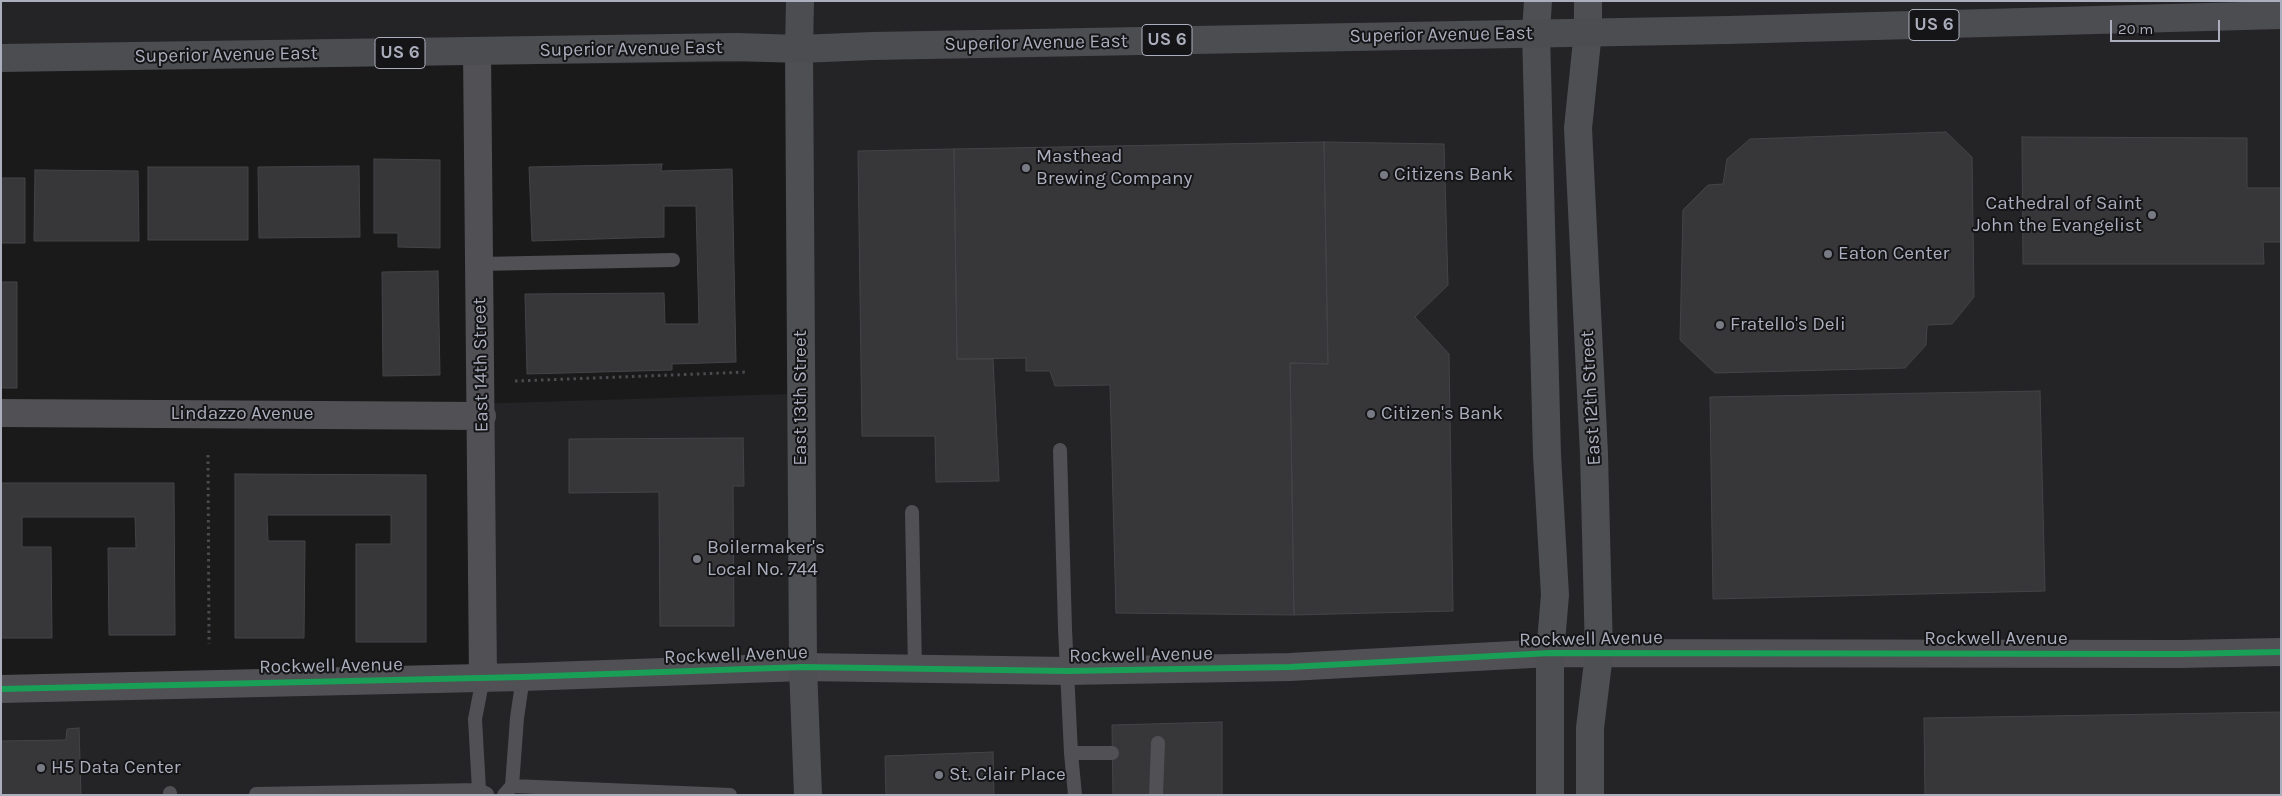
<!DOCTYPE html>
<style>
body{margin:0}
#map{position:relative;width:2282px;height:796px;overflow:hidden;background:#1a1a1b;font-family:Karla,sans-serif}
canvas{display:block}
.frame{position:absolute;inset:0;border:2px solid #abaebc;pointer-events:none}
.scale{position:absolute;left:2110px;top:20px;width:110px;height:22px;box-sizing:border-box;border:2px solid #abaebc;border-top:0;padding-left:6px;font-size:15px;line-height:18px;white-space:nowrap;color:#abaebc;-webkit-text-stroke:4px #151417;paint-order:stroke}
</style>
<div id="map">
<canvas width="2282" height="796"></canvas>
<div class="frame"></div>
<div class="scale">20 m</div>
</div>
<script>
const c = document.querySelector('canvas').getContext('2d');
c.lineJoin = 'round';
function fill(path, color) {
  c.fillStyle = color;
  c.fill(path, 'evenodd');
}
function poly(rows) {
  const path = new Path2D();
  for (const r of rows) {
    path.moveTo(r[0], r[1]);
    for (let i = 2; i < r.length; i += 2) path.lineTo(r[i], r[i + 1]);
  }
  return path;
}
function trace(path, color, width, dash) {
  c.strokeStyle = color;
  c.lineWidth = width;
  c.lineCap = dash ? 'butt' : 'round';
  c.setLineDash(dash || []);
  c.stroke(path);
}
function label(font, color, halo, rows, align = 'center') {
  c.font = font + ' Karla,sans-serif';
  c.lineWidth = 4;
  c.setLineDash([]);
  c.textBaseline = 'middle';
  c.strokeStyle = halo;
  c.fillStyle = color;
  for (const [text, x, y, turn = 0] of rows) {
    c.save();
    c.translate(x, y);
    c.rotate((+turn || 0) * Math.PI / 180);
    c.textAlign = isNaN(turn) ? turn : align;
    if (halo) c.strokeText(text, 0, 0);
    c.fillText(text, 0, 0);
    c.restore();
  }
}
fill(poly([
 [1,1,2281,1,2281,795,1,795,1,681,472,665,474,404,787,394,789,62,1,69]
]), '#242427');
const building = poly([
 [1946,132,1972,157,1974,297,1952,324,1927,325,1926,345,1905,368,1715,373,1680,340,1683,210,1708,185,1723,184,1727,159,1750,139,1946,132],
 [2022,137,2247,138,2247,188,2281,188,2281,242,2263,242,2264,264,2023,264,2022,137],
 [1324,142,1328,364,1290,363,1294,615,1116,613,1110,385,1055,386,1050,371,1026,371,1026,358,957,359,954,149,1324,142],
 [1324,142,1444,144,1448,285,1415,317,1449,354,1453,611,1294,615,1290,363,1328,364,1324,142],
 [954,149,957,359,993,359,999,481,936,482,935,436,862,436,858,151,954,149],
 [374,159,440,160,440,248,398,247,398,233,374,233,374,159],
 [662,164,661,171,732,169,736,362,672,364,672,370,527,374,525,294,664,293,665,324,699,324,696,206,664,206,664,237,532,241,529,167,662,164],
 [359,166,360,237,259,238,258,167,359,166],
 [148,167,248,167,248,240,148,240,148,167],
 [35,170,138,171,139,241,34,241,35,170],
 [1,178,25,178,25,243,1,243,1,178],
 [438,271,440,375,383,376,382,272,438,271],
 [1,282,17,282,17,388,1,388,1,282],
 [2040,391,2045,591,1713,599,1710,397,2040,391],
 [743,438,744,486,733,486,734,626,660,626,659,492,569,493,569,439,743,438],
 [235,474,426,475,426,642,356,642,356,544,391,544,391,515,267,515,268,541,305,541,304,638,235,638,235,474],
 [1,483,174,483,175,635,109,635,108,548,136,548,135,517,22,517,22,547,51,547,52,638,1,638,1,483],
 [2281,712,2281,795,1925,795,1924,718,2281,712],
 [1222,722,1222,795,1113,795,1112,725,1222,722],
 [79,728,81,795,1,795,1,741,66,740,67,729,79,728],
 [993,752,994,795,886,795,885,756,993,752]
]);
fill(building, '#373739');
trace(building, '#434447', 1);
trace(poly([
 [515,381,748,372],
 [208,455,209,644]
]), '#4b4b50', 3, [2.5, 4]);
trace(poly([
 [480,264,673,260],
 [1060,450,1065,629,1071,753,1112,753],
 [912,512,915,670],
 [483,678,475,719,479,790,487,794],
 [1071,753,1075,795],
 [512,786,730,795],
 [170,793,170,795],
 [256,794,479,790],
 [504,795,512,786,517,718,523,677],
 [1156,795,1158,743]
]), '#505055', 14);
trace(poly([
 [477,51,483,678],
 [1,413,482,416],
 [1,689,523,677,803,667,1068,671,1290,667,1550,653,2180,654,2281,652]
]), '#505055', 28);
trace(poly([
 [1538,1,1536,32,1547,455,1555,595,1550,653,1550,795],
 [1588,1,1588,31,1578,128,1594,454,1599,654,1590,728,1590,795],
 [799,49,803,667,808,795]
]), '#4e4f53', 28);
trace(poly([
 [799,49,800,1],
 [1,58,737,47,799,49,873,46,1728,30,2281,15]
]), '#4c4d51', 28);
trace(poly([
 [1,689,523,677,803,667,1068,671,1290,667,1550,653,2180,654,2281,652]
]), '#1a9f57', 6);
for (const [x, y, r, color] of [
 [1026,168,5,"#787a84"],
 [1384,175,5,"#787a84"],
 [2152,215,5,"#787a84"],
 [1828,254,5,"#787a84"],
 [1720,325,5,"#787a84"],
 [1371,414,5,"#787a84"],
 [697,559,5,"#787a84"],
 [41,768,5,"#787a84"],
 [939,775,5,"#787a84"]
]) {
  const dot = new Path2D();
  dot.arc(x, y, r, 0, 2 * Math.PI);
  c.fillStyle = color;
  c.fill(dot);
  trace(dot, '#151417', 2);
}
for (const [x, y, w] of [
 [1934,25,50],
 [1167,40,50],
 [400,53,50]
]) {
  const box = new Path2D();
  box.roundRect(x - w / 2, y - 15.5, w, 31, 4);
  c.fillStyle = '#151417';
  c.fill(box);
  trace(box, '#abaebc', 1);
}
label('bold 18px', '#abaebc', null, [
 ["US 6",1934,25],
 ["US 6",1167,40],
 ["US 6",400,53]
]);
label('19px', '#abaebc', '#151417', [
 ["Superior Avenue East",1441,35,-1],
 ["Superior Avenue East",1036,43,-1],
 ["Superior Avenue East",631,49,-1],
 ["Superior Avenue East",226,55,-1],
 ["East 14th Street",481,365,-91],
 ["East 13th Street",801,398,-90],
 ["East 12th Street",1591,398,-93],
 ["Lindazzo Avenue",242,414],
 ["Rockwell Avenue",1591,639,-1],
 ["Rockwell Avenue",1996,639],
 ["Rockwell Avenue",736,655,-2],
 ["Rockwell Avenue",1141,655,-1],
 ["Rockwell Avenue",331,666,-1]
]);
label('19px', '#abaebc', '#151417', [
 ["Masthead",1036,157],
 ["Brewing Company",1036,179],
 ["Citizens Bank",1394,175],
 ["Cathedral of Saint",2142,204,"right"],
 ["John the Evangelist",2142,226,"right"],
 ["Eaton Center",1838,254],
 ["Fratello's Deli",1730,325],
 ["Citizen's Bank",1381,414],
 ["Boilermaker's",707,548],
 ["Local No. 744",707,570],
 ["H5 Data Center",51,768],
 ["St. Clair Place",949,775]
], 'left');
</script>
